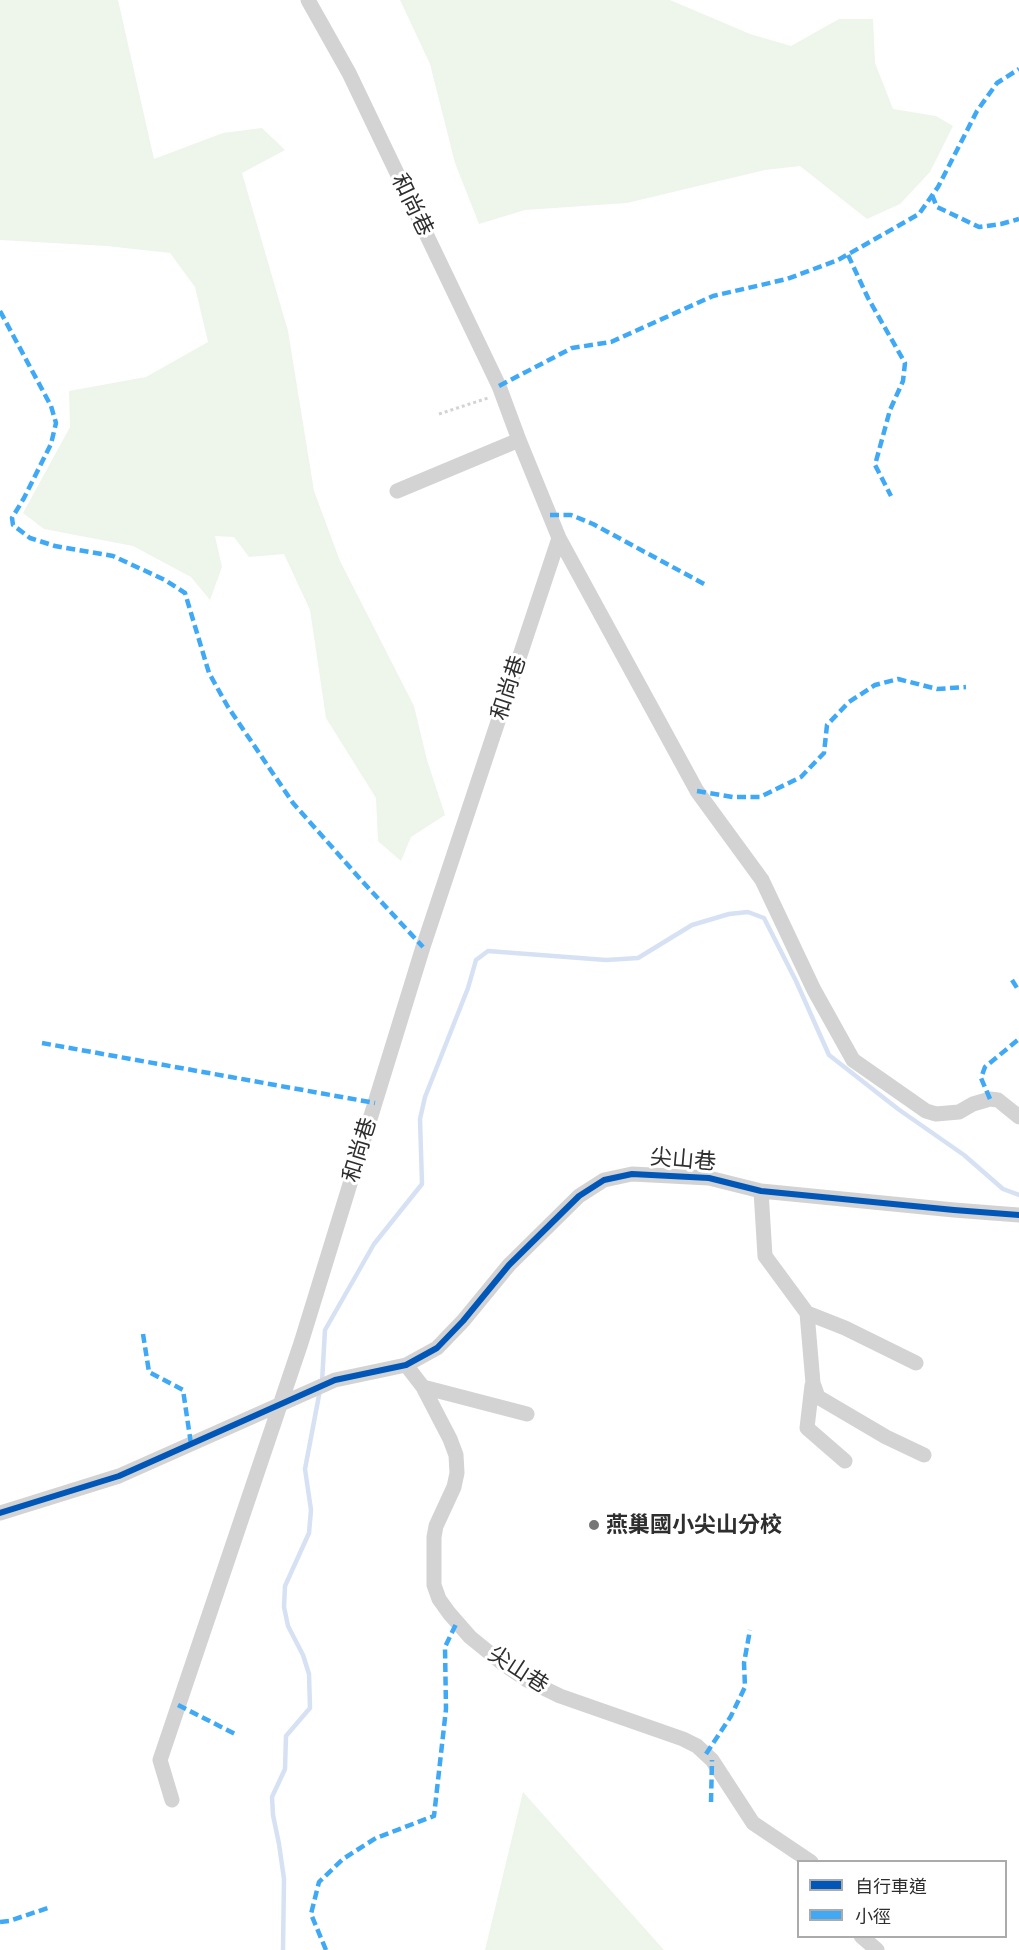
<!DOCTYPE html>
<meta charset="utf-8">
<style>
body{margin:0}
#map{position:relative;width:1019px;height:1950px;overflow:hidden;background:#fff;font-family:"Alegreya Sans","Noto Sans TC",sans-serif}
canvas{display:block}
.legend{position:absolute;left:797px;top:1860px;width:210px;height:78px;box-sizing:border-box;background:#fff;border:2px solid #ababab;margin:0;padding:8px 10px;list-style:none;font-size:18px;color:#2e2e2e}
.legend li{display:flex;align-items:center;gap:12px;height:30px}
.legend b{width:30px;border:2px solid #ababab}
</style>
<div id="map">
<canvas width="1019" height="1950"></canvas>
<ul class="legend">
<li><b style="height:8px;background:#0057b8"></b>自行車道</li>
<li><b style="height:8px;background:#3fa9f5"></b>小徑</li>
</ul>
</div>
<script>
const c = document.querySelector('canvas').getContext('2d');
c.lineJoin = 'round';
function fill(path, color) {
  c.fillStyle = color;
  c.fill(path, 'evenodd');
}
function poly(rows) {
  const path = new Path2D();
  for (const r of rows) {
    path.moveTo(r[0], r[1]);
    for (let i = 2; i < r.length; i += 2) path.lineTo(r[i], r[i + 1]);
  }
  return path;
}
function trace(path, color, width, dash) {
  c.strokeStyle = color;
  c.lineWidth = width;
  c.lineCap = dash ? 'butt' : 'round';
  c.setLineDash(dash || []);
  c.stroke(path);
}
function label(font, color, halo, rows, align = 'center') {
  c.font = font + ' "Alegreya Sans","Noto Sans TC",sans-serif';
  c.lineWidth = 6;
  c.setLineDash([]);
  c.textBaseline = 'middle';
  c.strokeStyle = halo;
  c.fillStyle = color;
  for (const [text, x, y, turn = 0] of rows) {
    c.save();
    c.translate(x, y);
    c.rotate((+turn || 0) * Math.PI / 180);
    c.textAlign = isNaN(turn) ? turn : align;
    if (halo) c.strokeText(text, 0, 0);
    c.fillText(text, 0, 0);
    c.restore();
  }
}
fill(poly([
 [0,0,118,0,154,159,223,133,262,128,285,150,242,173,288,331,314,491,340,561,414,706,427,760,445,815,411,837,401,861,378,841,376,798,326,718,310,610,284,554,249,557,234,537,215,536,222,567,210,600,191,577,133,546,44,529,23,513,70,427,69,391,146,377,208,342,195,287,170,253,107,246,0,240],
 [400,0,670,0,750,34,791,46,839,19,873,19,875,63,893,109,936,116,953,126,930,172,900,204,867,219,800,166,765,170,627,203,525,210,479,224,455,163,430,64],
 [523,1792,664,1950,485,1950]
]), '#eef5eb');
trace(poly([
 [322,1382,325,1330,374,1244,422,1184,420,1119,425,1097,468,988,476,960,488,951,606,960,638,958,692,925,729,914,748,912,764,918,796,981,829,1055,898,1109,964,1155,1003,1189,1019,1195],
 [283,1950,284,1879,279,1844,273,1815,272,1797,285,1769,286,1736,310,1708,309,1674,303,1655,288,1626,284,1607,285,1586,309,1533,311,1510,305,1469,320,1390]
]), '#d6e2f3', 4.5);
trace(poly([
 [439,414,488,398]
]), '#d3d3d3', 3, [3, 3]);
trace(poly([
 [397,491,519,440],
 [559,538,697,791,762,880,814,990,853,1060,926,1111,936,1114,959,1112,973,1104,990,1099,998,1100,1019,1117],
 [761,1191,765,1256,807,1313,813,1383,818,1397,886,1437,924,1455],
 [807,1313,845,1328,916,1363],
 [406,1365,423,1387,450,1439,456,1455,457,1473,454,1487,436,1526,434,1537,434,1585,439,1599,449,1613,470,1637,502,1663,527,1680,560,1696,683,1739,697,1746,712,1760,753,1823,811,1862],
 [812,1385,807,1428,845,1461],
 [423,1387,527,1414],
 [0,1513,119,1476,335,1380,406,1365,437,1348,463,1321,509,1265,579,1196,604,1180,632,1174,709,1178,761,1191,954,1210,1019,1215],
 [172,1800,160,1760,301,1343,423,947,559,538,519,440,499,386,349,73,308,0],
 [861,1936,877,1950]
]), '#d3d3d3', 15);
trace(poly([
 [932,195,937,207,979,227,1001,224,1019,219],
 [848,255,868,298,905,363,903,381,890,410,875,465,891,496],
 [0,311,51,406,56,423,51,444,24,498,12,518,13,525,30,538,55,546,113,556,165,580,185,593,209,673,228,707,293,803,362,881,423,947],
 [499,386,572,348,611,342,713,296,787,279,838,260,919,214,938,187,977,111,997,83,1019,69],
 [550,515,571,515,593,524,706,585],
 [697,791,733,797,760,797,801,777,824,753,827,725,849,702,875,685,898,679,937,689,966,687],
 [1012,980,1019,991],
 [42,1043,375,1103],
 [990,1099,981,1078,985,1067,1019,1039],
 [143,1334,149,1372,183,1390,191,1444],
 [178,1705,235,1734],
 [706,1754,731,1716,745,1687,744,1663,750,1630],
 [711,1802,712,1760],
 [0,1922,9,1921,51,1907],
 [326,1950,311,1914,319,1882,343,1859,376,1838,434,1816,446,1709,445,1647,457,1622]
]), '#3fa9f5', 4.5, [9, 4.5]);
trace(poly([
 [0,1513,119,1476,335,1380,406,1365,437,1348,463,1321,509,1265,579,1196,604,1180,632,1174,709,1178,761,1191,954,1210,1019,1215]
]), '#0057b8', 6);
for (const [x, y, r, color] of [
 [594,1525,6,"#777"]
]) {
  const dot = new Path2D();
  dot.arc(x, y, r, 0, 2 * Math.PI);
  c.fillStyle = color;
  c.fill(dot);
  trace(dot, '#fff', 2);
}
label('22px', '#2e2e2e', '#fff', [
 ["和尚巷",412,205,64],
 ["和尚巷",509,688,-72],
 ["和尚巷",360,1150,-73],
 ["尖山巷",683,1160,5],
 ["尖山巷",518,1670,33]
]);
label('bold 22px', '#2e2e2e', '#fff', [
 ["燕巢國小尖山分校",606,1525]
], 'left');
</script>
